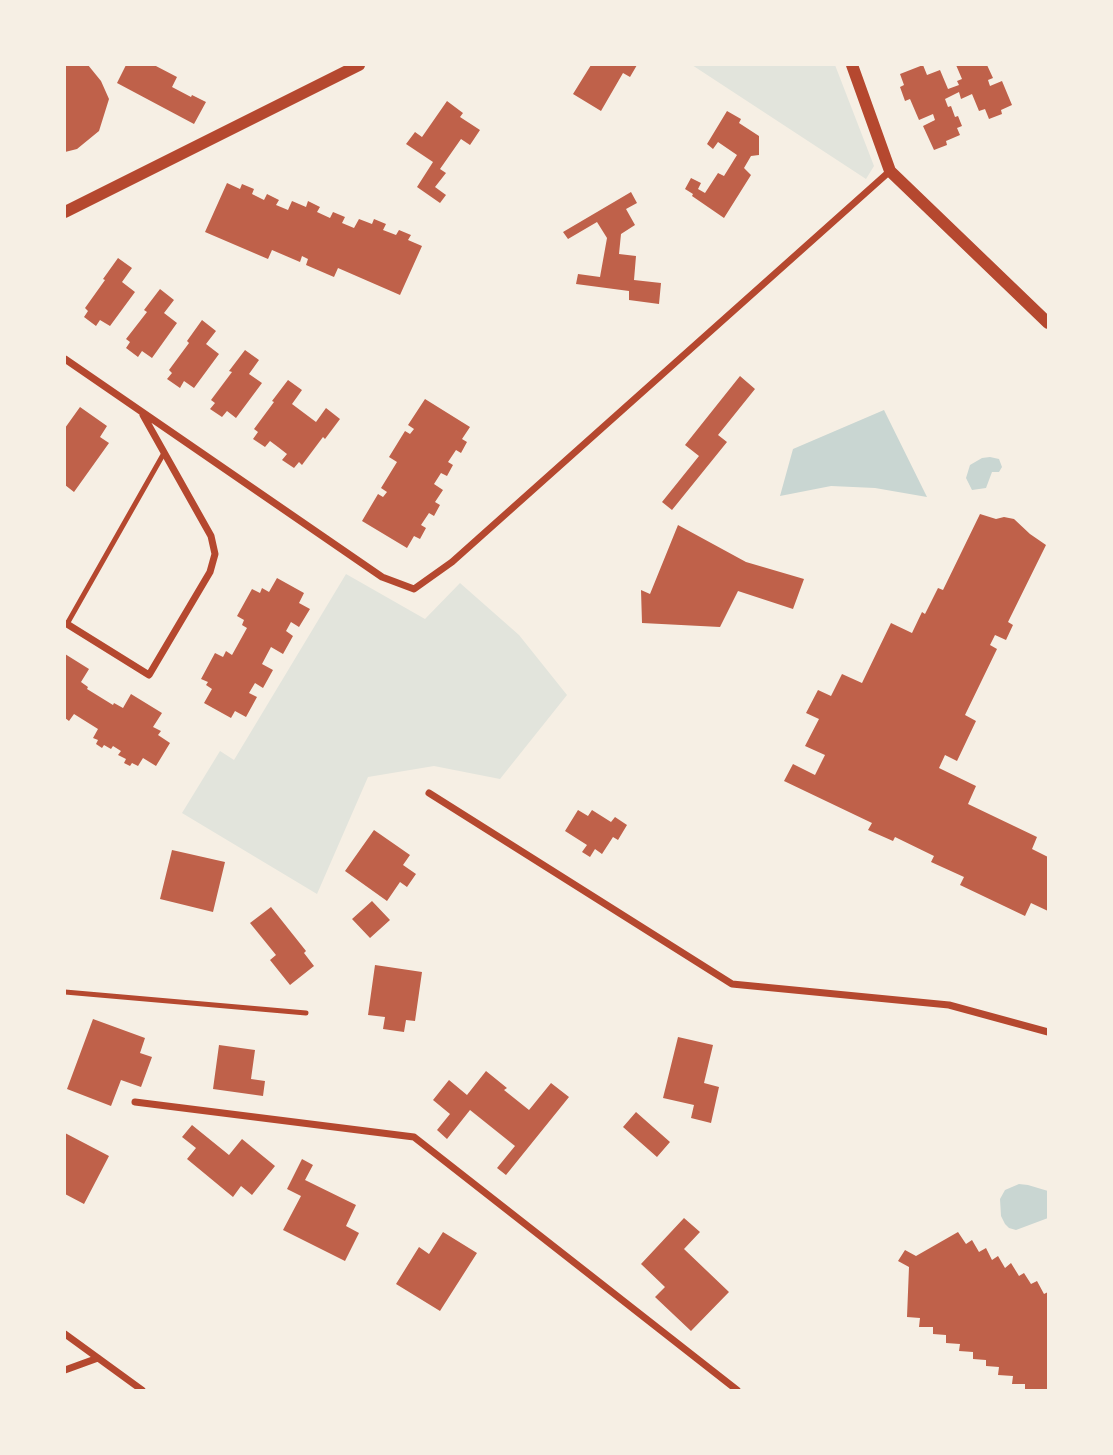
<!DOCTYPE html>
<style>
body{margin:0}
#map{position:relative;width:1113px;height:1455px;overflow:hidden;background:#f6efe4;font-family:Literata,serif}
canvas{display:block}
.frame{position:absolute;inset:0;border:66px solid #f6efe4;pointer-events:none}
</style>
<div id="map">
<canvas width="1113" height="1455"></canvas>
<div class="frame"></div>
</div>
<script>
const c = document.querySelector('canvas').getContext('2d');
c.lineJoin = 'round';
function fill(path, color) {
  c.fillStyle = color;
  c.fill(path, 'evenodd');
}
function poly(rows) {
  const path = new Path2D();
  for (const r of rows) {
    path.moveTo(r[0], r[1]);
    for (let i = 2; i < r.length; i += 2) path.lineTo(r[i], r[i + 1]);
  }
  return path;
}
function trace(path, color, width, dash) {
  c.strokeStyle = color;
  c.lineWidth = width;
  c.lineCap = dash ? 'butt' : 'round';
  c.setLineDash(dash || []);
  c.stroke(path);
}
fill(poly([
 [692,65,835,65,874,166,866,179],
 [346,574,425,619,460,583,519,635,567,695,500,779,434,766,368,777,317,894,182,813,220,751,234,760]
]), '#e2e4dc');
fill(poly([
 [884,410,927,497,875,488,831,486,780,496,793,449],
 [990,457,999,459,1002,467,999,472,992,472,986,488,972,490,966,478,970,465,982,458],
 [1019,1184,1028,1185,1048,1191,1048,1218,1016,1230,1009,1228,1005,1224,1001,1216,1000,1199,1005,1190]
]), '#c9d6d2');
fill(poly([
 [65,65,88,65,101,81,109,99,99,131,77,149,65,152],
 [126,65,154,65,177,77,172,87,191,97,192,95,206,102,194,124,117,83],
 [591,65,637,65,630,77,623,73,601,111,573,94],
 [923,65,927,75,940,70,948,89,959,85,957,81,962,79,956,65,987,65,993,78,988,80,990,86,1002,81,1012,105,1001,110,1002,114,989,119,985,109,979,111,972,94,961,99,959,92,945,99,948,107,951,106,955,117,958,116,962,126,957,128,960,135,946,141,947,145,934,150,923,126,935,120,933,114,919,120,910,99,905,101,900,87,904,85,900,74],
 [447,101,463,113,460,117,480,130,470,145,461,139,440,169,446,173,435,187,446,195,440,203,417,187,433,162,406,144,415,132,422,137],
 [727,111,741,119,739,123,759,136,759,155,751,156,744,168,751,175,724,218,692,196,693,194,685,189,691,178,701,183,698,189,705,193,718,173,724,176,737,155,718,142,713,149,707,144],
 [227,183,240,189,242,184,254,189,252,194,264,200,267,194,279,200,276,205,288,210,292,201,306,207,308,201,320,207,317,212,330,218,333,212,345,217,342,223,354,228,359,219,372,224,374,219,386,224,383,230,396,235,399,230,411,235,408,240,422,246,400,295,338,268,334,277,306,265,308,259,302,256,300,262,272,250,268,259,205,232],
 [631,192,637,203,626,209,635,225,621,234,619,254,636,256,634,280,661,283,659,304,629,300,629,291,576,284,578,274,600,277,607,238,597,222,568,239,563,232],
 [118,258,132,268,122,282,135,292,110,326,100,320,96,326,84,317,88,311,85,308,105,280,103,279],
 [160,289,174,300,164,313,177,323,152,358,142,351,138,357,126,348,130,342,126,339,147,312,144,310],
 [202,320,216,331,206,344,219,354,194,388,184,381,180,388,167,379,172,373,169,370,189,343,187,341],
 [245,350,259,360,249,374,262,383,236,418,227,411,222,417,210,409,215,403,211,400,232,372,229,371],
 [740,376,755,389,718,435,727,442,672,510,662,502,699,456,685,445],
 [288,380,302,390,292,404,316,422,326,408,340,419,325,439,323,437,302,465,299,462,294,468,282,460,287,454,278,447,270,441,265,447,253,439,258,432,254,429,274,402,272,401],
 [425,399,470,427,462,439,467,442,461,453,456,450,448,462,453,465,447,476,441,473,434,484,443,490,435,502,440,505,434,516,429,513,421,525,426,528,420,539,414,536,407,548,362,521,378,494,383,497,387,492,381,488,397,462,389,457,405,431,410,434,414,429,408,425],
 [80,407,107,426,100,437,109,443,74,492,65,485,65,428],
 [980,514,996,519,1004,517,1014,519,1030,534,1046,545,1008,622,1013,625,1006,640,995,635,990,645,997,649,965,715,976,721,957,761,945,755,939,768,976,786,968,804,1037,837,1032,849,1048,857,1048,911,1031,903,1025,916,960,885,964,877,931,862,934,856,895,837,893,841,868,830,872,823,784,781,793,764,815,775,825,755,805,746,819,719,806,713,818,690,831,696,842,674,862,683,891,623,912,633,922,612,925,614,938,588,943,590],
 [678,525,746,562,804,579,793,609,738,591,720,627,642,623,641,590,650,594],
 [277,578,304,593,299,603,310,609,299,627,291,622,286,631,293,636,283,654,271,647,262,664,273,670,263,688,255,683,249,693,257,697,246,717,235,711,231,718,204,703,212,689,206,685,208,682,201,679,215,653,223,657,226,651,232,655,247,628,242,625,244,620,237,616,252,589,260,593,262,588,269,592],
 [65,654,89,669,81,682,88,687,87,689,113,705,114,703,123,708,131,694,162,713,153,727,161,731,158,735,170,743,156,766,143,758,138,766,132,763,130,766,124,763,126,759,118,755,121,751,113,746,111,749,104,745,102,748,96,744,98,740,93,738,98,729,74,714,69,721,65,718],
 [578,810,588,816,592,810,611,822,615,817,627,825,618,840,613,837,602,854,595,849,590,857,582,852,587,845,565,831],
 [374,830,410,855,403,865,416,874,407,887,400,882,387,901,345,871],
 [172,850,225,862,213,912,160,899],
 [372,901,390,920,370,938,352,919],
 [271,907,306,951,304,953,314,966,290,985,270,960,276,955,250,923],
 [375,965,422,972,415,1021,406,1020,404,1032,383,1029,385,1017,368,1015],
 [93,1019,145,1038,140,1053,152,1057,141,1087,121,1080,111,1106,67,1089],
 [678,1037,713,1045,704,1083,719,1087,711,1123,691,1118,694,1105,663,1098],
 [219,1045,255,1050,251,1079,265,1081,263,1096,213,1089],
 [486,1071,507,1088,504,1090,529,1110,551,1083,569,1097,506,1175,497,1168,515,1146,470,1110,447,1139,437,1130,450,1114,433,1100,449,1080,467,1095],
 [636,1112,670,1142,657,1157,623,1127],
 [192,1125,229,1155,242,1139,275,1166,252,1195,241,1186,233,1197,187,1159,196,1148,182,1137],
 [65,1133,109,1156,84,1204,65,1194],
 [302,1159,313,1165,305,1180,356,1205,346,1226,359,1233,345,1261,283,1230,301,1196,287,1189],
 [684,1218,700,1232,684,1249,729,1292,691,1331,655,1297,665,1287,641,1264],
 [443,1232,477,1253,440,1311,396,1284,419,1247,429,1254],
 [958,1232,966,1244,972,1240,979,1252,986,1248,992,1260,998,1256,1005,1268,1011,1263,1019,1276,1024,1273,1031,1284,1037,1281,1044,1294,1048,1292,1048,1390,1025,1390,1025,1384,1012,1384,1013,1376,998,1375,999,1367,986,1366,986,1360,973,1359,973,1352,959,1351,960,1344,946,1343,946,1335,933,1334,933,1327,919,1327,920,1318,907,1317,909,1267,898,1261,905,1250,916,1256]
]), '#bf614a');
trace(poly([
 [67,624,164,453],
 [65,992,306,1013]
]), '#b5482f', 5);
trace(poly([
 [65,359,382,577,414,589,452,562,890,171],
 [67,624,149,675,210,572,215,554,211,536,143,415],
 [429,793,732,984,949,1005,1048,1032],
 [135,1102,414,1137,737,1390],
 [65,1334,142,1390],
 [65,1370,98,1358]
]), '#b5482f', 7);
trace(poly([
 [852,65,890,171,1048,323],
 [65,212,359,65]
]), '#b5482f', 12);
</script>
